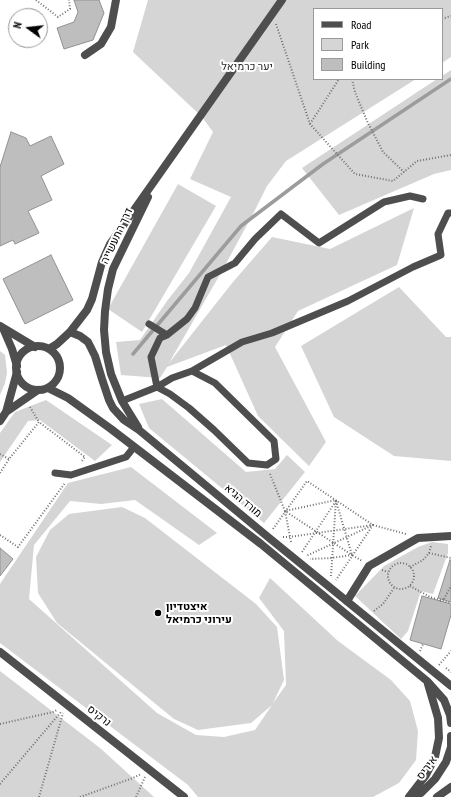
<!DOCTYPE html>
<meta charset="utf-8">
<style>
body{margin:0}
#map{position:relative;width:451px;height:797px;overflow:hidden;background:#fff;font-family:"PT Sans Narrow",sans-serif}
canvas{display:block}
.legend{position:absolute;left:313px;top:8px;width:130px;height:72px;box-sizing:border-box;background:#fff;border:1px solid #999;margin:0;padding:5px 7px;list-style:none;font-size:12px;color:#000}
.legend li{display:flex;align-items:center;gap:8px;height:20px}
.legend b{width:20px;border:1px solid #999}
.north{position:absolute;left:8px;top:8px;width:40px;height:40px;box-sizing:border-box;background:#fff;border:1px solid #999;border-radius:50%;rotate:285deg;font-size:11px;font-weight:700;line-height:16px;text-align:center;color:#000}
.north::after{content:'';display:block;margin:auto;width:14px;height:18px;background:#000;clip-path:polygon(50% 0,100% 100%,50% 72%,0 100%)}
</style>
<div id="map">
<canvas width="451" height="797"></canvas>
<ul class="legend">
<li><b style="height:5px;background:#4e4e4e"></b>Road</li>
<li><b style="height:11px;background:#d5d5d5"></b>Park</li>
<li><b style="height:11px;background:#bebebe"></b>Building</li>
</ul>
<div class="north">N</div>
</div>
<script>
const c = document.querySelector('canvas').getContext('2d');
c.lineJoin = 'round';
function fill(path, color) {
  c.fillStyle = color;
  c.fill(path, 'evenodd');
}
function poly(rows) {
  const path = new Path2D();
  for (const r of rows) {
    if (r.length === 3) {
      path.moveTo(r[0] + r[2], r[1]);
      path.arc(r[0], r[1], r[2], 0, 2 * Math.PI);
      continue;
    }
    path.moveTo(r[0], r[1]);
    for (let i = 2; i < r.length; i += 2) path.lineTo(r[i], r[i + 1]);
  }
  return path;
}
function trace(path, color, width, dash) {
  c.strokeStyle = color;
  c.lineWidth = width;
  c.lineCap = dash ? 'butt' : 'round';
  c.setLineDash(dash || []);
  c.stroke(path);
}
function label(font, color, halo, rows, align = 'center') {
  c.font = font + ' "PT Sans Narrow",Heebo,sans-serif';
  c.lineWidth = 4;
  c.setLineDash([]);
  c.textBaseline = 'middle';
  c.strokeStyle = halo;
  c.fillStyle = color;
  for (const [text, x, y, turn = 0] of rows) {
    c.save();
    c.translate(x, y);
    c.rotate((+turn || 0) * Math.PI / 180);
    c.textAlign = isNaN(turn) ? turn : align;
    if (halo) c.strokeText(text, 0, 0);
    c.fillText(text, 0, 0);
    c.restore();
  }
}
fill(poly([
 [148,0,451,0,451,57,442,63,442,9,314,9,314,79,416,79,286,161,267,186,255,210,222,271,169,363,233,282,272,237,330,249,414,208,397,265,298,311,275,347,326,442,309,466,258,416,226,345,167,367,160,378,121,375,116,342,140,340,167,301,189,273,231,197,190,179,213,132,202,117,133,52],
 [451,70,451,170,434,174,339,215,302,168,437,79,442,79,442,76],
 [178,184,216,206,142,332,108,309],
 [399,287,446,337,451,337,451,461,394,456,334,417,301,346],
 [0,351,5,355,7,373,5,383,0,395],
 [162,399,246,472,275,469,287,455,305,472,264,523,149,428,139,404],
 [46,400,112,445,95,461,40,420,28,421,0,462,0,433,15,412],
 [131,467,217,533,199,545,135,500,101,504,70,501,34,545,29,599,157,713,196,735,224,737,255,730,272,705,251,723,198,730,174,719,57,623,38,593,36,557,50,530,69,514,122,507,145,518,256,604,277,627,284,680,273,703,286,685,284,631,259,598,270,578,338,641,391,680,410,701,418,731,416,760,399,783,373,797,198,797,188,785,0,643,0,584,68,483],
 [432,542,448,544,448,553,433,594,421,591,408,631,401,639,355,596,384,566,418,547],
 [0,671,100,748,154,797,0,797]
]), '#d5d5d5');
trace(poly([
 [133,354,241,226,323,164,451,79]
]), '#9c9c9c', 3.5);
const building = poly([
 [74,0,99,0,104,13,93,40,64,49,57,28,74,22,78,12,74,0],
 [11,132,26,138,30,146,51,136,64,164,41,176,52,200,28,211,39,233,15,244,13,240,0,246,0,167,11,132],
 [51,255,73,300,25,324,3,279,51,255],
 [0,548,13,559,0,576,0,548],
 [450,560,451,560,451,602,438,598,450,560],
 [422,596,451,604,451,615,441,649,410,640,422,596]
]);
fill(building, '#bebebe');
trace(building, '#929292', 1);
trace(poly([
 [36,0,58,17,70,9,69,0],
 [442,19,451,16],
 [276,24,310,124,355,174,393,181,417,161,451,155],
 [352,79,355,92,367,121,383,152,404,172],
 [310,124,339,79],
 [30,407,39,422],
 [0,454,9,459],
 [0,473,9,459,39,422,85,457,81,462],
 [270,474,285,511,352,555,331,558,310,559],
 [336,501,352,555,362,561],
 [373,525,406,534],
 [273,529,307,481,373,525,336,580],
 [0,535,18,547,65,483],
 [283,537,289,537,373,525,306,556],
 [291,542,285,511,336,500,331,576],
 [302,552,336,501],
 [429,553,451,558],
 [401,576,13],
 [410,567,423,560,429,553,431,546],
 [382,570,388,572],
 [410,586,430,597,451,603],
 [444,599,451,586],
 [374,611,383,604,394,588],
 [420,651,423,644],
 [439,665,451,651],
 [446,668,451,672],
 [0,724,53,712,57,710],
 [0,784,61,712],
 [39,797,63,713],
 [80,797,133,778,141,774],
 [136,797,145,777]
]), '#707070', 2, [1, 2]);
trace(poly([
 [167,335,187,319,195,308,208,277,235,263,255,239,281,214,319,243,384,202,410,196,423,199],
 [192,371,242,342,272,333,348,301,413,267,441,255,438,234,448,213,451,213],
 [122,401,157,387,172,378,192,371,215,383,274,441,276,459,267,465,248,463,214,430,189,408,170,394,157,387,151,357,160,338,167,335,149,324],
 [55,473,71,475,126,457,134,447]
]), '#4e4e4e', 7);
trace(poly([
 [85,55,101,44,111,27,116,0],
 [0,326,35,347],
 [3,328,12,349,17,366],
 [6,412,38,390],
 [0,421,6,412,17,372],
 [347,601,369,566,418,538,451,536],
 [0,652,184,797]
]), '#4e4e4e', 8);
trace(poly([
 [70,332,80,336,88,342,95,356,102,379,109,400,113,408,124,420,139,430,268,537,451,686],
 [38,368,22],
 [49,349,57,344,70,332,87,310,92,299,102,262,110,244,282,0],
 [48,388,68,398,111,429,261,544,427,681,444,700,450,715,451,723],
 [138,427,122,401,111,374,106,352,104,330,105,311,108,289,113,269,148,197],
 [451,736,451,747],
 [409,797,426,775,435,757,439,738,438,718,428,684],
 [413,797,421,793,435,779,446,762,451,747],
 [437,797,451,787]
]), '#4e4e4e', 8);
trace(poly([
 [440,601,444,599]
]), '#707070', 2, [1, 2]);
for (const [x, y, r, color] of [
 [158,613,4,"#000"]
]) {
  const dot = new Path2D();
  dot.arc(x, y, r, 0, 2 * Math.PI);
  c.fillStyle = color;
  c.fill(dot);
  trace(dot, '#fff', 1.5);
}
label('11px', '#2c2c2c', '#fff', [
 ["יער כרמיאל",247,67]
]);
label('11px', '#000', '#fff', [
 ["דרך התעשייה",117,236,-65],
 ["מורד הגיא",243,501,40],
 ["נרקיס",99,716,38],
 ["איריס",427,768,-53]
]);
label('bold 11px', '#000', '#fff', [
 ["איצטדיון",166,607],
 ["עירוני כרמיאל",166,620]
], 'left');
</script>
